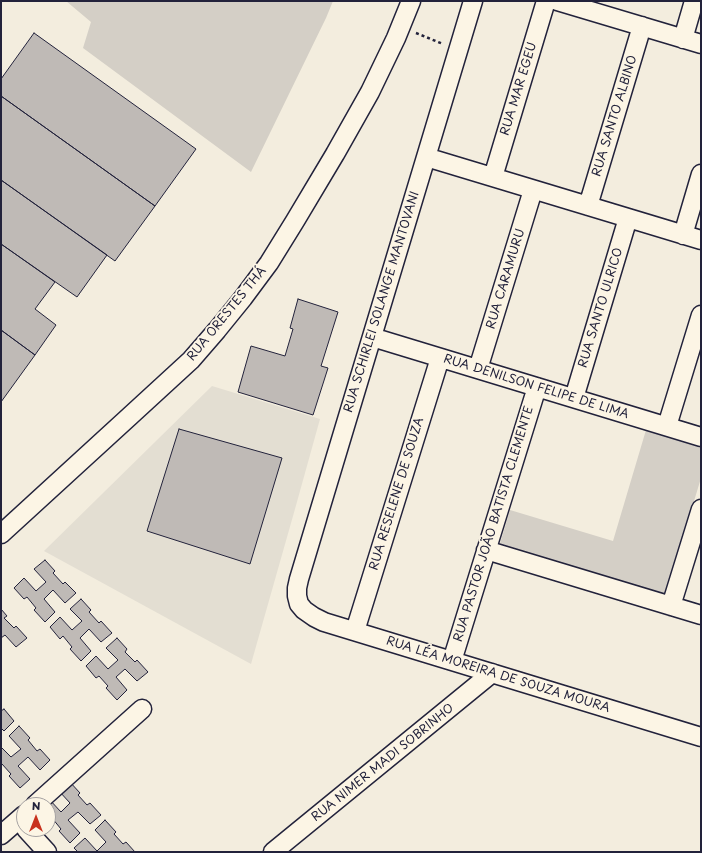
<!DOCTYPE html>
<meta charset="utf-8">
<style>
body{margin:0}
#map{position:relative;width:702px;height:853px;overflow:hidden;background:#f3edde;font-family:"Playpen Sans",sans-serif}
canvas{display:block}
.frame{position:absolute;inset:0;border:2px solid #22223b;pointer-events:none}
.north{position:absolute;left:16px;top:797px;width:40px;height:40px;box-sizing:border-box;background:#fcf5e5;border:1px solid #a5a1a1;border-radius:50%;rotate:0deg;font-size:11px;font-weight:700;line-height:16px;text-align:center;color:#22223b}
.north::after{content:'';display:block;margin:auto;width:14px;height:18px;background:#c8321e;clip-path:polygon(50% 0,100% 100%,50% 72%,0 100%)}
</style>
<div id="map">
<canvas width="702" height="853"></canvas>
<div class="frame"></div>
<div class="north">N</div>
</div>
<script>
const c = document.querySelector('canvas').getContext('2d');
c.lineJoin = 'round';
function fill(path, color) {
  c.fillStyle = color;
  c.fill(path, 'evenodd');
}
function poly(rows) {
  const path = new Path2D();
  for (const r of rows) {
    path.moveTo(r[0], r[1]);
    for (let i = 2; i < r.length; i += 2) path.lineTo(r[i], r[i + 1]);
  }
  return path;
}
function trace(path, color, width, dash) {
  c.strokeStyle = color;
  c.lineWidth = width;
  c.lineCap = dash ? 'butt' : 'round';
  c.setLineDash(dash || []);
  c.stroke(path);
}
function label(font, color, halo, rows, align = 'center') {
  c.font = font + ' "Playpen Sans",sans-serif';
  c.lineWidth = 3.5;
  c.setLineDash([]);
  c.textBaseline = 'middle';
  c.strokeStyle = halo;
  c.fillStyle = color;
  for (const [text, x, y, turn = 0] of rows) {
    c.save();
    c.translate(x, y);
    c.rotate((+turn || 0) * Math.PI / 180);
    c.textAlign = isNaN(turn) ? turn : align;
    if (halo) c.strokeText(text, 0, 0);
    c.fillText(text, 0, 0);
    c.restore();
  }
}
fill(poly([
 [212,386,320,419,295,509,251,664,44,551]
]), '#e3ded2');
fill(poly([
 [66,1,333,1,326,18,251,172,83,48,91,22],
 [646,430,701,446,701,478,665,597,499,547,510,510,613,541]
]), '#d4cfc6');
const building = poly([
 [34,33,196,149,155,206,1,96,1,79,34,33],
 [1,96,155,206,115,261,1,180,1,96],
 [1,180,107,255,77,297,1,244,1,180],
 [1,244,55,282,35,309,56,325,35,355,1,330,1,244],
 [298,299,338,312,321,366,328,368,313,415,238,392,251,346,285,356,293,329,290,328,298,299],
 [1,330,35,355,1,402,1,330],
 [179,429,282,458,250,564,147,531,179,429],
 [45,560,55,571,53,573,63,584,65,582,76,593,65,603,53,590,44,599,55,612,45,622,34,610,36,608,27,597,24,599,14,588,24,578,36,591,46,582,34,569,45,560],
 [81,599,91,610,89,612,99,623,101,621,112,633,101,642,89,629,80,638,91,651,81,661,70,649,72,647,63,636,60,639,50,627,60,617,72,630,82,621,70,609,81,599],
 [1,609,7,616,4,618,14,628,16,626,27,638,16,647,5,635,1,638,1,609],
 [117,638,127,649,125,652,135,662,137,660,148,672,137,681,125,669,116,677,127,690,117,700,106,688,108,686,99,676,96,678,86,666,96,656,108,669,118,660,106,648,117,638],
 [4,709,14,721,4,731,1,728,1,711,4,709],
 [19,726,30,738,28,740,37,751,40,749,50,760,40,770,28,757,18,766,30,779,20,788,9,776,11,774,2,764,1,764,1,747,11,757,21,749,9,736,19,726],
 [69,781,80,793,78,795,87,805,90,803,101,815,90,824,78,812,68,820,80,833,70,843,59,831,61,829,52,818,49,821,48,819,48,805,49,799,61,812,70,803,59,791,69,781],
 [105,820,116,832,114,834,123,844,126,842,135,852,115,852,114,851,113,852,78,852,74,848,85,838,97,851,106,842,95,830,105,820]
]);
fill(building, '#bfbab6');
trace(building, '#22223b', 1);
const minor = poly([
 [473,1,299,579,297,588,297,596,299,604,304,610,314,617,324,622,701,737],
 [557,1,701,44],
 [683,39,694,1],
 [426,157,701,240],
 [493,177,546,1],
 [588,206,642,26],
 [683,235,701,174],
 [372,337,701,437],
 [478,369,533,190],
 [574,398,628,218],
 [667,426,701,315],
 [1,534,130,416,191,360,217,330,243,298,269,263,295,221,335,154,370,92,396,38,411,1],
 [486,550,701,615],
 [671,606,701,509],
 [355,631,440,358],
 [452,661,537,387],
 [35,805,142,709],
 [26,829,47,852],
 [1,835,24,815],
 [273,852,492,673]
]);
trace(minor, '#22223b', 21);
trace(poly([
 [416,33,443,44]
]), '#22223b', 2.5, [3, 3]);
trace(minor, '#fcf5e5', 18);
label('12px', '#22223b', '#fcf5e5', [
 ["RUA MAR EGEU",519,89,-73],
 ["RUA SANTO ALBINO",615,116,-73],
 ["RUA CARAMURU",506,279,-73],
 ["RUA SCHIRLEI SOLANGE MANTOVANI",382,302,-73],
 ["RUA SANTO ULRICO",601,308,-73],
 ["RUA ORESTES THÁ",227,314,-51],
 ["RUA DENILSON FELIPE DE LIMA",536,387,17],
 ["RUA RESELENE DE SOUZA",397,494,-73],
 ["RUA PASTOR JOÃO BATISTA CLEMENTE",494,524,-73],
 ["RUA LÉA MOREIRA DE SOUZA MOURA",498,675,17],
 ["RUA NIMER MADI SOBRINHO",383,763,-39]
]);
</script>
